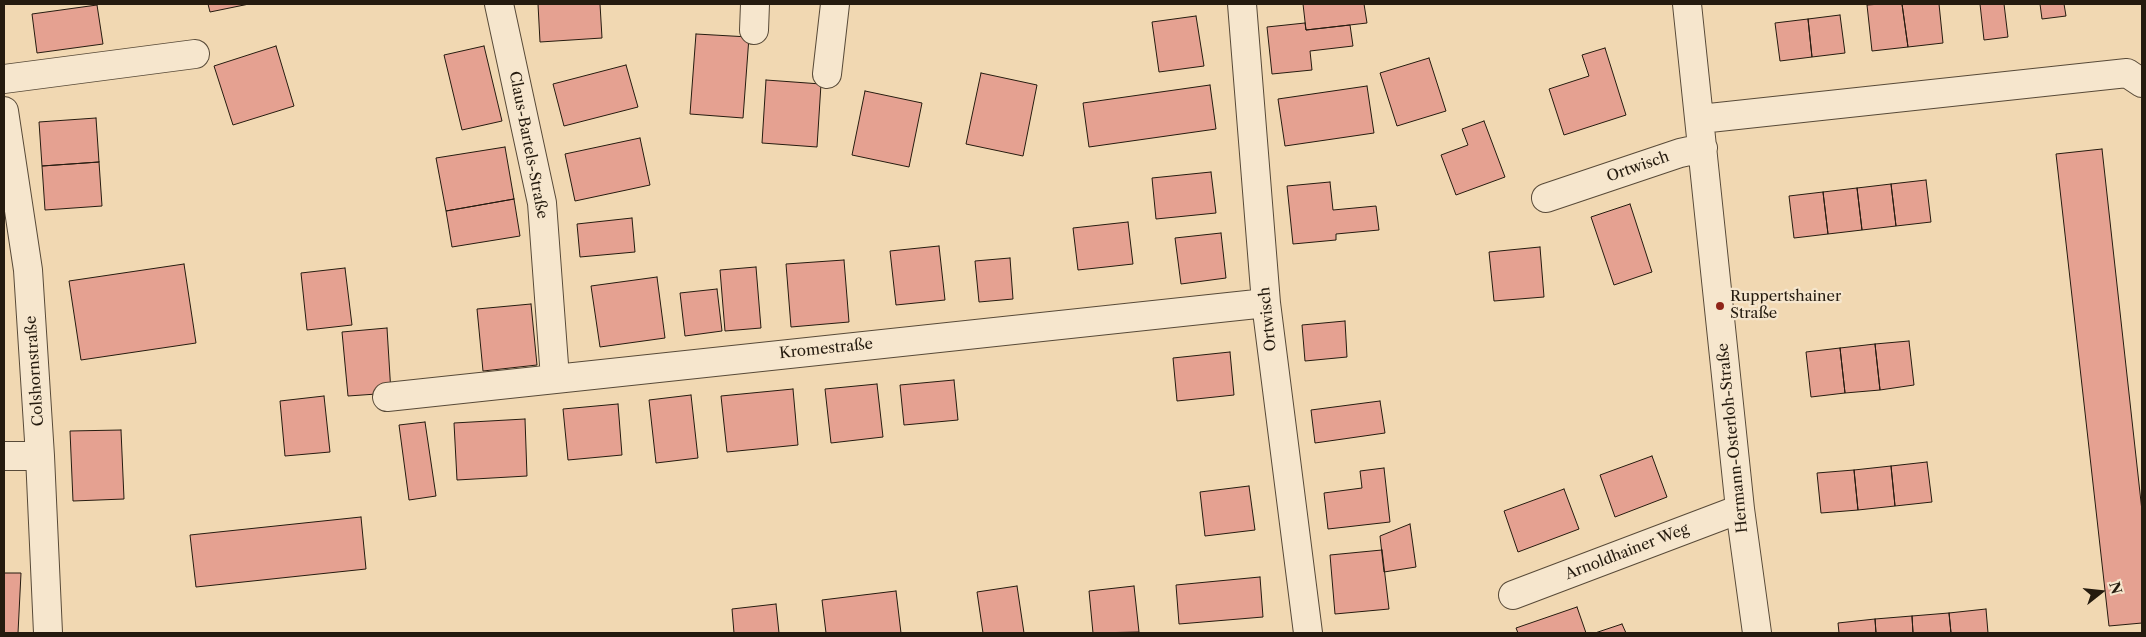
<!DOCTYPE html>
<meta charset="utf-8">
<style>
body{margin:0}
#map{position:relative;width:2146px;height:637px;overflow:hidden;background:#f1d8b2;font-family:"Libre Caslon Text",serif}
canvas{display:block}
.frame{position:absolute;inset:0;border:5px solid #251b0f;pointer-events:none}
.north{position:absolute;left:2076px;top:567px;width:50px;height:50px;-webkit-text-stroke:4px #f6e6cd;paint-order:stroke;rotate:74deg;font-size:14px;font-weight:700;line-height:20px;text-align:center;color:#251b0f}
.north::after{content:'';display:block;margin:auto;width:18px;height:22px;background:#251b0f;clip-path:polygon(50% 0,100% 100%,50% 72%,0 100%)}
</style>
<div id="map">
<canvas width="2146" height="637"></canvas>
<div class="frame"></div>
<div class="north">N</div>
</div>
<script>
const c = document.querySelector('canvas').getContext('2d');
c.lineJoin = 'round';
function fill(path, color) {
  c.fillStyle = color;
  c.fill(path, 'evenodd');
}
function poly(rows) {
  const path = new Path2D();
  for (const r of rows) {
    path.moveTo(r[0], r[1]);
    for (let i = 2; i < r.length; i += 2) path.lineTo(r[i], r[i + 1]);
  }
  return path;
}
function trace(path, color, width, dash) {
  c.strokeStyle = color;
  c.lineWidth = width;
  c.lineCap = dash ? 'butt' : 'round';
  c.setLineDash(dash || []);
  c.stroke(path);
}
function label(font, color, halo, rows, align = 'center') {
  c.font = font + ' "Libre Caslon Text",serif';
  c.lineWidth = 4.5;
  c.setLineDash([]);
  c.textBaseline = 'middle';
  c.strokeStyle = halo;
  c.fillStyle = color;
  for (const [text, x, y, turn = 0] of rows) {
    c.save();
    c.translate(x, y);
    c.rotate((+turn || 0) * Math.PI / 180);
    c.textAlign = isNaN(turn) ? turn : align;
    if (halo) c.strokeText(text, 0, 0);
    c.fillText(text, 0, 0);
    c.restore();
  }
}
const building = poly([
 [208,4,249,4,210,12,208,4],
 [538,4,600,4,602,38,540,42,538,4],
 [1303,4,1364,4,1367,23,1306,30,1303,4],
 [1881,4,1902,4,1908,47,1872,51,1867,5,1881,4],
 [1902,4,1939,4,1943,43,1908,47,1902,4],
 [1980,4,2004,4,2008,37,1984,40,1980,4],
 [2040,4,2064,4,2066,16,2042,19,2040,4],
 [97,5,103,44,37,53,32,14,97,5],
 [1840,15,1845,53,1812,57,1808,19,1840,15],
 [1196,16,1204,66,1159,72,1152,22,1196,16],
 [1808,19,1812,57,1780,61,1775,23,1808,19],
 [1305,23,1306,30,1350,25,1353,46,1310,51,1312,70,1272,74,1267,27,1305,23],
 [696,34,749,37,743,118,690,114,696,34],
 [276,46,294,106,233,125,214,66,276,46],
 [484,46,502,121,462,130,444,55,484,46],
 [1605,48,1626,115,1564,135,1549,89,1589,76,1582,55,1605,48],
 [1429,58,1446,111,1397,126,1380,73,1429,58],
 [626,65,638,107,564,126,553,84,626,65],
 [981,73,1037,85,1023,156,966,144,981,73],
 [766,80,821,84,817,147,762,143,766,80],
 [1210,85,1216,129,1089,147,1083,103,1210,85],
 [1367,86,1374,133,1285,146,1278,99,1367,86],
 [865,91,922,103,909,167,852,155,865,91],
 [96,118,99,162,42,166,39,122,96,118],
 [1484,121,1505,177,1456,195,1441,155,1468,145,1462,129,1484,121],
 [640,138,650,185,575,201,565,154,640,138],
 [505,147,514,199,446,211,436,158,505,147],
 [2102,149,2142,511,2142,623,2109,626,2056,154,2102,149],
 [99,162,102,206,45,210,42,166,99,162],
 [1211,172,1216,213,1156,219,1152,178,1211,172],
 [1926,180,1931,222,1896,226,1891,184,1926,180],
 [1330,182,1333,210,1376,206,1379,230,1336,234,1336,240,1293,244,1287,186,1330,182],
 [1891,184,1896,226,1862,230,1857,188,1891,184],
 [1857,188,1862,230,1828,234,1823,192,1857,188],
 [1823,192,1828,234,1794,238,1789,196,1823,192],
 [514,199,520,236,452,247,446,211,514,199],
 [1630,204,1652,272,1614,285,1591,217,1630,204],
 [632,218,635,252,580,257,577,224,632,218],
 [1128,222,1133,264,1078,270,1073,228,1128,222],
 [1221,233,1226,278,1181,284,1175,238,1221,233],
 [939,246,945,300,896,305,890,251,939,246],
 [1540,247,1544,297,1494,301,1489,252,1540,247],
 [1010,258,1013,299,979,302,975,261,1010,258],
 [844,260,849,322,791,327,786,264,844,260],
 [184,264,196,343,81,360,69,281,184,264],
 [756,267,761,328,725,331,720,270,756,267],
 [345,268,352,325,307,330,301,273,345,268],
 [657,277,665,338,600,347,591,286,657,277],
 [717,289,722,331,685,336,680,293,717,289],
 [531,304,537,365,483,371,477,309,531,304],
 [1345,321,1347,357,1305,361,1302,325,1345,321],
 [387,328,391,393,348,396,342,332,387,328],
 [1909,341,1914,385,1880,390,1875,344,1909,341],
 [1875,344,1880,390,1845,393,1840,348,1875,344],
 [1840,348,1845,393,1811,397,1806,352,1840,348],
 [1230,352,1234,395,1177,401,1173,358,1230,352],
 [954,380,958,420,904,425,900,385,954,380],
 [877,384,883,437,831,443,825,389,877,384],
 [793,389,798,445,727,452,721,396,793,389],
 [691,395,698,458,656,463,649,400,691,395],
 [324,396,330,452,285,456,280,401,324,396],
 [1380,401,1385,433,1315,443,1311,410,1380,401],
 [618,404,622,455,568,460,563,409,618,404],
 [525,419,527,476,457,480,454,423,525,419],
 [425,422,436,496,409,500,399,425,425,422],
 [121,430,124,499,73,501,70,431,121,430],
 [1652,456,1667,497,1615,517,1600,475,1652,456],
 [1927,462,1932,502,1895,506,1891,466,1927,462],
 [1891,466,1895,506,1858,510,1854,470,1891,466],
 [1384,468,1390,522,1328,529,1324,493,1362,488,1360,471,1384,468],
 [1854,470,1858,510,1821,513,1817,473,1854,470],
 [1249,486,1255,530,1205,536,1200,492,1249,486],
 [1564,489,1579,529,1518,552,1504,511,1564,489],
 [361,517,366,569,196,587,190,535,361,517],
 [1410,524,1416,567,1384,572,1380,536,1410,524],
 [1382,550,1389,609,1335,614,1330,555,1382,550],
 [4,573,21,573,18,633,4,633,4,573],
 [1260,577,1263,617,1179,624,1176,585,1260,577],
 [1017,586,1024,633,983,633,977,592,1017,586],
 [1134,586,1139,632,1093,633,1089,591,1134,586],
 [896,591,901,633,826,633,822,600,896,591],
 [776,604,779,633,734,633,732,609,776,604],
 [1577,607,1586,633,1518,633,1516,628,1577,607],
 [1986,609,1988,633,1951,633,1949,613,1986,609],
 [1949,613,1951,633,1913,633,1912,616,1949,613],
 [1912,616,1913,633,1876,633,1875,619,1912,616],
 [1875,619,1876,633,1839,633,1838,623,1875,619],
 [1622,624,1626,633,1595,633,1622,624]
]);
fill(building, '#e5a191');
trace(building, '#251b0f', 1);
const minor = poly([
 [499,4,542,203,555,378],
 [1242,4,1266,303,1308,633],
 [1687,4,1740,509,1757,633],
 [754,30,755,4],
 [827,74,835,4],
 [4,79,195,54],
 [4,111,28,270,40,456,48,633],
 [1700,119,2127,73,2142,83],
 [1546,198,1680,153,1703,148],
 [387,397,1266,303],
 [4,456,40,456],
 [1513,595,1740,509]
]);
trace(minor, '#584a38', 30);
trace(minor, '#f6e6cd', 28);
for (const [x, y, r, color] of [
 [1720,306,5,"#8f2418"]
]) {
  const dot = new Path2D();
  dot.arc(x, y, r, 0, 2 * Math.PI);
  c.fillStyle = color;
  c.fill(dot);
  trace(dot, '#f6e6cd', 2);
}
label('15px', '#251b0f', '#f6e6cd', [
 ["Claus-Bartels-Straße",528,145,79],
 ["Ortwisch",1638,167,-19],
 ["Ortwisch",1268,319,-96],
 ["Kromestraße",826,349,-6],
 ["Colshornstraße",35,371,-94],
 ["Hermann-Osterloh-Straße",1733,438,-96],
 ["Arnoldhainer Weg",1627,552,-21]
]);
label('15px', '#251b0f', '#f6e6cd', [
 ["Ruppertshainer",1730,297],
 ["Straße",1730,314]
], 'left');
</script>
